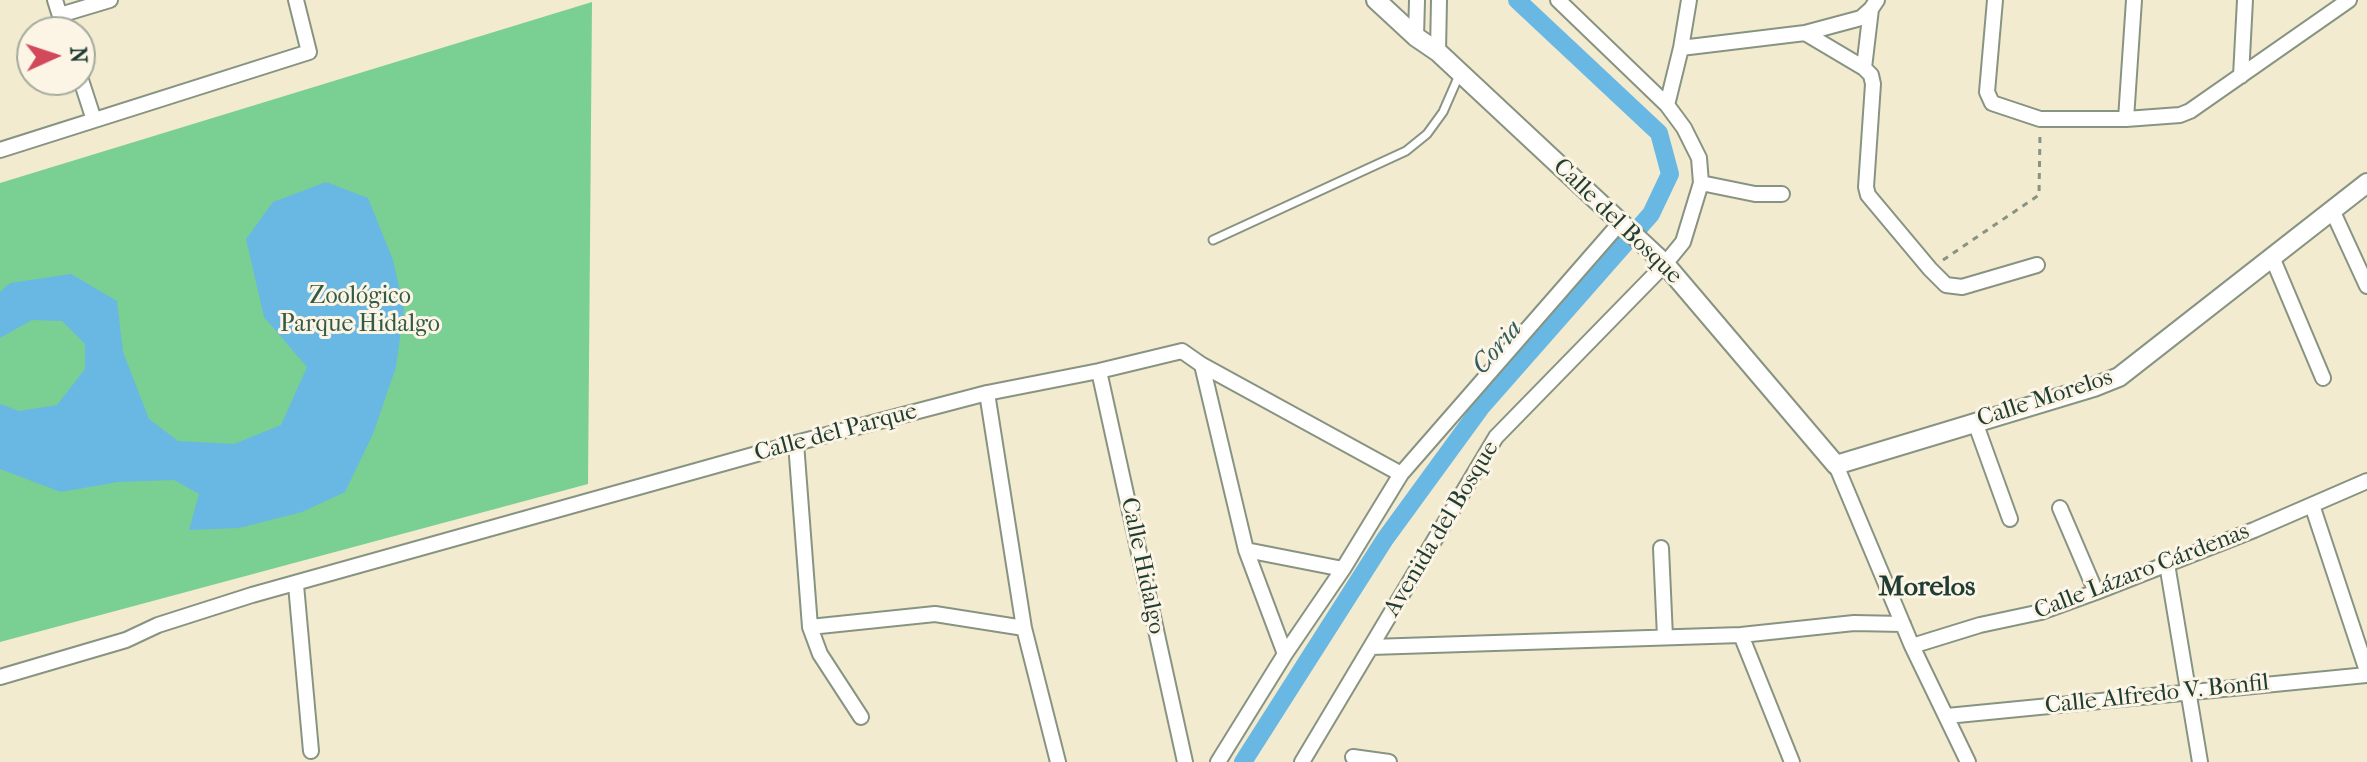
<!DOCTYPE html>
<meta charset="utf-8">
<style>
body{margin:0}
#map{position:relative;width:2367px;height:762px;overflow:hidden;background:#f2ebd0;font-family:"IM FELL French Canon",serif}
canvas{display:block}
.north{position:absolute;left:16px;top:16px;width:80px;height:80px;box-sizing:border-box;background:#fcf5e5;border:2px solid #a4ab9e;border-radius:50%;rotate:87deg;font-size:22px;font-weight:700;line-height:32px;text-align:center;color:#1f3d34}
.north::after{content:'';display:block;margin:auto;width:28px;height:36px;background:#d1495b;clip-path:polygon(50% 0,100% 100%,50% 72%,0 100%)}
</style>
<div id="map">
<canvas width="2367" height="762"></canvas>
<div class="north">N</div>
</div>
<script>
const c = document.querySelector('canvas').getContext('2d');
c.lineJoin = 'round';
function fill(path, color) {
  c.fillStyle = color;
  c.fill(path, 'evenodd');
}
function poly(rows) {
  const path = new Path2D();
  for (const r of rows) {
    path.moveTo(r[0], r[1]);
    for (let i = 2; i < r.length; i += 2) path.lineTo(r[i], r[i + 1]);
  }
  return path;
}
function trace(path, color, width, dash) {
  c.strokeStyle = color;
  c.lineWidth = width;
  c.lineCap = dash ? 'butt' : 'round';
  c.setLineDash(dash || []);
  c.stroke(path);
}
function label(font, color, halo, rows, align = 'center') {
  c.font = font + ' "IM FELL French Canon",serif';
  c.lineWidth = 6;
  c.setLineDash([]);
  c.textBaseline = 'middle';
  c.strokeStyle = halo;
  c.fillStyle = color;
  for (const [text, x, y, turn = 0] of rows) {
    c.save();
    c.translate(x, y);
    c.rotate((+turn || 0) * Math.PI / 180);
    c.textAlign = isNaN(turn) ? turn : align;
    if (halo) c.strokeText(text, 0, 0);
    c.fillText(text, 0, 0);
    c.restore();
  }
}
fill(poly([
 [592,2,588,484,0,642,0,183]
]), '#7acf92');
fill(poly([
 [326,182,368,198,393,260,404,309,396,367,373,434,345,492,302,512,239,528,189,530,199,494,174,480,118,482,61,492,0,469,0,404,19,411,57,405,85,369,85,344,62,321,32,320,0,338,0,292,10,283,71,274,117,301,123,352,149,419,178,441,234,444,281,425,307,367,264,317,246,239,273,202]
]), '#69b8e4');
trace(poly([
 [1243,762,1385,539,1482,406,1651,214,1670,174,1659,133,1517,0]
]), '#69b8e4', 18);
const service = poly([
 [1213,240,1406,151,1427,134,1443,112,1460,73]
]);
const minor = poly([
 [55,0,65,32],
 [1995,0,1987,92,1992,103,2040,119,2126,119,2180,115,2190,111,2349,0],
 [60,15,110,0],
 [1805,33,1864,68,1871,75,1873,84,1866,187,1868,195,1930,269,1946,285,1962,287,2037,265],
 [1416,37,1417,0],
 [1681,48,1805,33,1861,18,1871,9,1877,0],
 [1438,52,1439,0],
 [1864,68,1871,9],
 [2241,76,2245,0],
 [80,77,94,120],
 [1667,105,1681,48,1689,0],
 [2126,119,2134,0],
 [0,150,309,52,296,0],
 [1701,183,1755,194,1782,194],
 [2332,210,2367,286],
 [2272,257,2323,378],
 [1202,365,1246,550,1285,654],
 [1099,371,1185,762],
 [987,393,1024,628,1058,762],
 [1975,422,2010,519],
 [796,443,810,627,820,654,861,717],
 [1836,465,1912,646,1968,762],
 [2312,505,2367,671],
 [2060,508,2096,592],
 [1661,548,1665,637],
 [1246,550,1343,569],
 [2167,564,2200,762],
 [296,585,311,751],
 [810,627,935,614,1024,628],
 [1741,635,1792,762],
 [1912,646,1980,625,2041,612,2096,592,2254,530,2367,481],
 [1371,647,1741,635,1854,623,1903,624],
 [0,677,126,640,158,625,252,595,796,443,987,393,1099,371,1182,351,1202,365,1401,474],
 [1947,716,2367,675],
 [1353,757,1389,762],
 [1218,762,1285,654,1343,569,1401,474,1620,223],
 [1302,762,1496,437,1665,264,1683,242,1701,183,1699,158,1684,128,1667,105,1558,0]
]);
const tertiary = poly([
 [1376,0,1416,37,1438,52,1665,264,1836,465,2094,387,2119,377,2367,183]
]);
trace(service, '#889482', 11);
trace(minor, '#889482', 18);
trace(tertiary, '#889482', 22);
trace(poly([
 [1943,260,2039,195,2040,134]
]), '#889482', 3, [6, 6]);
trace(service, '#fff', 7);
trace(minor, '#fff', 14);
trace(tertiary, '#fff', 18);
label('24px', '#1f3d34', '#fcf5e5', [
 ["Calle del Bosque",1617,222,44],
 ["Calle Morelos",2045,399,-18],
 ["Calle del Parque",836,433,-15],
 ["Avenida del Bosque",1442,529,-59],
 ["Calle Hidalgo",1142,566,78],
 ["Calle Lázaro Cárdenas",2142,572,-21],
 ["Calle Alfredo V. Bonfil",2157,695,-6]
]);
label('24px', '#315a47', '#fcf5e5', [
 ["Zoológico",360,297],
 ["Parque Hidalgo",360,325]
]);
label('italic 26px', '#325c60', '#fcf5e5', [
 ["Coria",1498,348,-49]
]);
label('bold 28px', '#1f3d34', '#fcf5e5', [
 ["Morelos",1927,588]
]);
</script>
